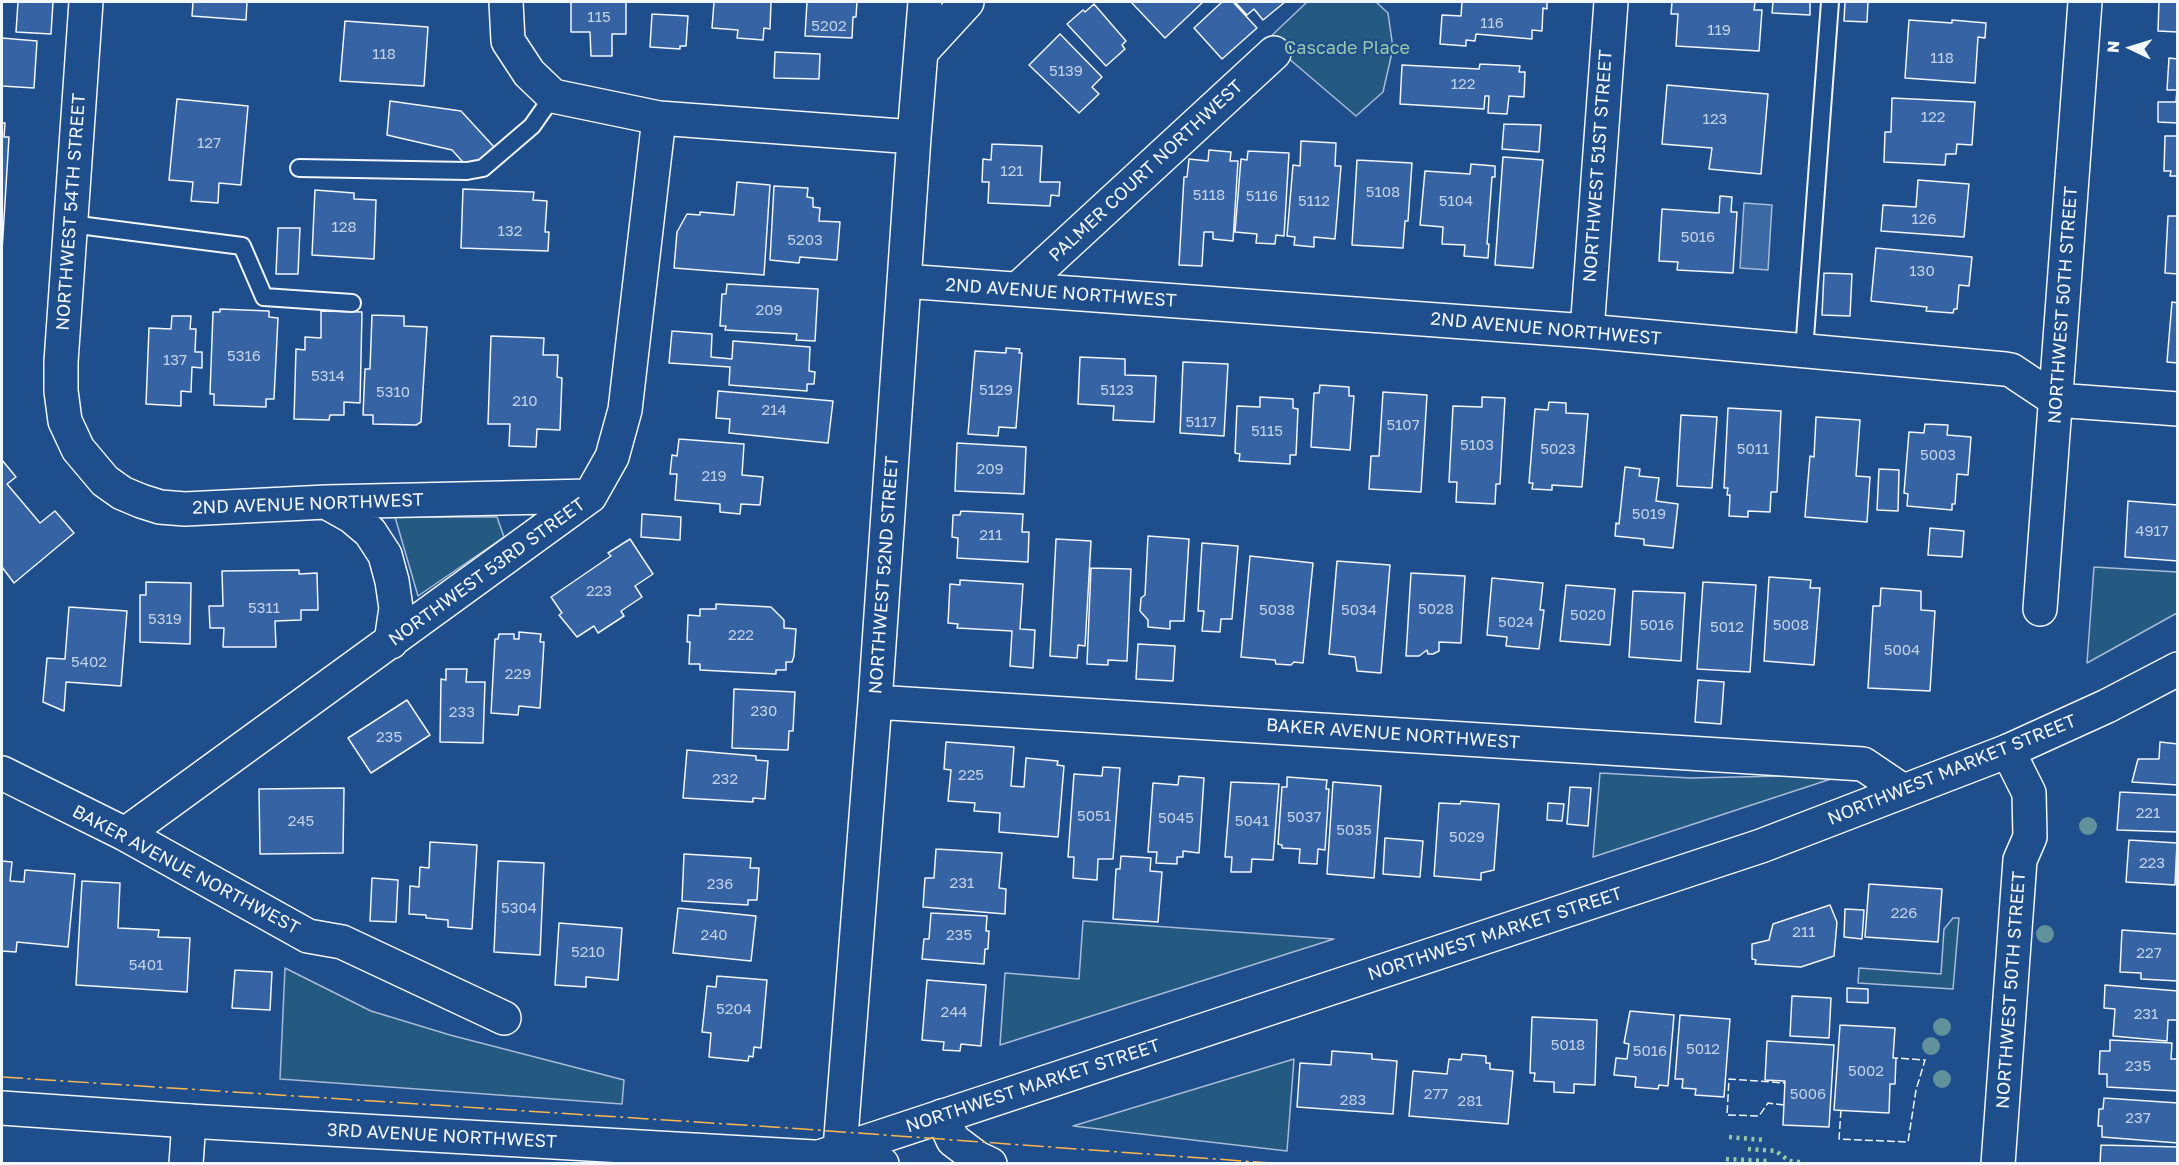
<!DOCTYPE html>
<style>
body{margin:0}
#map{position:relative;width:2179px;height:1165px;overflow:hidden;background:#1f4e8c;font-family:"Golos Text",sans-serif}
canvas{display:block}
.frame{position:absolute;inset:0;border:3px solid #f2f6ff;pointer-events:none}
.north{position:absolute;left:2101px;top:18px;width:60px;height:60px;-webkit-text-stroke:4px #1f4e8c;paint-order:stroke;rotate:274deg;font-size:16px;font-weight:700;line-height:24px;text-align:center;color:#f2f6ff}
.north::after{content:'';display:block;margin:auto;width:21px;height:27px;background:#f2f6ff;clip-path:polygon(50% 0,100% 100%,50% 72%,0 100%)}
</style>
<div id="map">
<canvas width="2179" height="1165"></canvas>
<div class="frame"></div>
<div class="north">N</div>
</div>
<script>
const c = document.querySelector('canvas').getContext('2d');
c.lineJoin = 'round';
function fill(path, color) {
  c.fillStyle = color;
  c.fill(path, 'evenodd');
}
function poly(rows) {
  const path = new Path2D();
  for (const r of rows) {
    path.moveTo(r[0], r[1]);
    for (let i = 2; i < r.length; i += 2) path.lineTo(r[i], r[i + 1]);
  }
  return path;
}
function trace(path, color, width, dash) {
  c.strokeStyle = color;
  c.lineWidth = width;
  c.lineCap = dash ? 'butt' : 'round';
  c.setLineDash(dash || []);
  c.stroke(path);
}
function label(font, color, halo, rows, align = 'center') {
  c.font = font + ' "Golos Text",sans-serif';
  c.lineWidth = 4.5;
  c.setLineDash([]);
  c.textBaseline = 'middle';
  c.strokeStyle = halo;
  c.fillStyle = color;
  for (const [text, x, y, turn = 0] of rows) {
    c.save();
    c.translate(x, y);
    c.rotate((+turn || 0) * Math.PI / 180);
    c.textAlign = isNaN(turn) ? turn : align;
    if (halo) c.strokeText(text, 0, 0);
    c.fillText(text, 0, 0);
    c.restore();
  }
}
const green = poly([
 [1307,2,1376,2,1388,13,1393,48,1383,92,1356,116,1267,40,1307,2],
 [395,517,497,517,504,537,418,596,395,517],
 [2094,567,2177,572,2177,613,2087,663,2094,567],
 [1600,773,1690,778,1829,775,1831,779,1593,857,1600,773],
 [1953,918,1959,918,1953,989,1858,983,1859,968,1941,974,1944,929,1953,918],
 [1083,921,1334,939,1000,1045,1005,973,1079,979,1083,921],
 [285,968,371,1011,450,1035,624,1080,622,1104,280,1079,285,968],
 [1294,1059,1287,1151,1073,1126,1294,1059]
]);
fill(green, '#245a82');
trace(green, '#a8bbd7', 1.5);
const water = poly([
 [1744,203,1772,205,1768,270,1740,268,1744,203]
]);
fill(water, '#3b69a3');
trace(water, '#a8bbd7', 1.5);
const building = poly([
 [18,2,53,2,51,34,16,32,18,2],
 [193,2,247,2,246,20,192,16,193,2],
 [569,2,626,2,626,34,612,34,612,56,591,56,590,32,571,32,571,3,569,2],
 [714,2,771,2,770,29,764,28,763,40,737,38,738,30,712,28,714,2],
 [807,2,857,2,856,17,853,17,852,38,805,36,807,2],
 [1131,2,1203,2,1165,38,1131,2],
 [1222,2,1233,2,1257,28,1222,59,1194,28,1222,2],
 [1235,2,1285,2,1263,20,1254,9,1247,15,1235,2],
 [1462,2,1547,2,1547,9,1543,8,1542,31,1532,30,1532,39,1476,34,1475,41,1466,40,1466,46,1440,44,1442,15,1461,16,1462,2],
 [1672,2,1755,2,1754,10,1762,10,1759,51,1676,46,1678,14,1671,14,1672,2],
 [1773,2,1810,2,1810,15,1772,13,1773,2],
 [1845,2,1868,2,1867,22,1844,21,1845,2],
 [2159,2,2178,2,2178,32,2158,31,2159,2],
 [1094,4,1126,41,1122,45,1125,49,1106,66,1067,24,1083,10,1085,12,1094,4],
 [652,14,688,16,686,46,680,46,680,49,650,47,652,14],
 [1909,20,1952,23,1952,20,1986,23,1985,38,1978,37,1975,83,1905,78,1909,20],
 [345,21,428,27,424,86,340,81,345,21],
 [1060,34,1102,77,1092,87,1099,94,1079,113,1029,65,1060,34],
 [2,38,37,41,34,88,2,86,2,38],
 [775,52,820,54,819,79,774,78,775,52],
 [2169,58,2178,59,2178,123,2158,122,2158,102,2176,102,2177,90,2167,90,2169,58],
 [1480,64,1520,66,1519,72,1525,72,1524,97,1509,96,1507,114,1488,113,1489,96,1485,96,1484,109,1400,104,1402,65,1479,69,1480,64],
 [1667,85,1768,94,1761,174,1709,169,1712,148,1662,144,1667,85],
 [1892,98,1975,102,1972,145,1957,144,1956,154,1946,154,1945,165,1884,162,1885,132,1891,132,1892,98],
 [177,99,248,106,241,185,219,183,218,203,191,201,193,182,169,180,177,99],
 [390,101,461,111,495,148,470,170,452,150,387,135,390,101],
 [2,123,5,123,4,137,9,137,2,251,2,123],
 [1504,124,1541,125,1539,152,1502,149,1504,124],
 [2165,136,2178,136,2178,176,2170,176,2171,171,2164,171,2165,136],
 [1301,141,1336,143,1335,166,1341,166,1335,239,1314,237,1314,247,1294,245,1295,237,1287,236,1293,165,1300,166,1301,141],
 [992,144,1042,146,1040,182,1060,182,1059,196,1051,195,1050,206,988,203,989,182,982,182,983,159,991,160,992,144],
 [1209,150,1231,152,1230,161,1238,161,1233,241,1213,239,1213,232,1204,232,1202,266,1179,265,1184,177,1187,177,1189,159,1208,161,1209,150],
 [1248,151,1289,153,1284,236,1276,235,1275,244,1256,243,1257,234,1235,232,1241,159,1247,160,1248,151],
 [1503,157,1543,160,1533,268,1495,265,1503,157],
 [1357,160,1412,163,1408,221,1405,221,1403,248,1352,245,1357,160],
 [1471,164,1495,166,1495,177,1492,177,1487,244,1489,244,1488,258,1464,256,1465,245,1442,244,1443,227,1420,225,1425,171,1470,174,1471,164],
 [1918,180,1969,184,1964,237,1881,231,1883,205,1916,207,1918,180],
 [737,182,770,185,764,275,674,268,677,232,687,214,700,215,700,212,734,215,737,182],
 [774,186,808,188,807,197,813,198,813,207,820,208,819,221,840,222,837,260,800,257,799,263,770,260,774,186],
 [463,189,534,192,533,200,547,201,545,232,549,232,548,251,461,248,463,189],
 [315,190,354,193,354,199,376,200,374,259,312,255,315,190],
 [1720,196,1732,197,1731,212,1737,212,1733,273,1677,270,1678,262,1659,261,1662,209,1719,213,1720,196],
 [2168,216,2178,216,2178,274,2165,273,2168,216],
 [278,228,300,228,298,274,276,274,278,228],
 [1876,248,1972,257,1969,286,1959,285,1957,309,1954,309,1953,313,1926,311,1927,307,1871,301,1876,248],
 [1824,273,1852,274,1850,316,1822,315,1824,273],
 [727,284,818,289,815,341,796,340,797,334,725,330,726,326,720,326,722,294,726,294,727,284],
 [2172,302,2178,303,2178,363,2167,362,2172,302],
 [220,309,269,311,269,317,278,318,274,399,266,399,266,407,214,405,214,394,210,394,213,312,220,312,220,309],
 [321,311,362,312,360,403,344,402,344,415,330,415,329,420,294,419,296,349,305,350,305,337,321,338,321,311],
 [372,315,404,316,404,326,427,327,421,422,416,425,373,424,373,415,363,415,365,369,370,369,372,315],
 [172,316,191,316,190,329,196,329,195,352,202,352,202,368,192,367,191,392,181,391,181,406,146,404,149,328,171,329,172,316],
 [672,331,712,334,711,357,732,359,733,341,810,347,809,371,815,372,814,384,807,384,807,391,729,385,730,367,669,363,672,331],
 [491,336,544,338,543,355,558,355,557,377,562,378,560,430,537,429,536,447,509,446,510,424,488,424,491,336],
 [1006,348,1020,349,1019,353,1022,353,1016,428,999,427,998,436,968,434,975,351,1006,353,1006,348],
 [1080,357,1125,359,1125,375,1156,376,1154,422,1113,420,1114,406,1078,404,1080,357],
 [1183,362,1228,364,1224,436,1180,433,1183,362],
 [1320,385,1349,387,1349,396,1354,396,1350,450,1311,447,1314,393,1319,393,1320,385],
 [718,391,833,401,828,443,729,433,730,419,716,418,718,391],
 [1383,392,1427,395,1421,492,1369,489,1371,456,1379,456,1383,392],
 [1260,397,1293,399,1293,408,1298,409,1296,455,1290,455,1290,464,1239,461,1240,454,1235,453,1237,406,1260,407,1260,397],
 [1482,397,1505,398,1500,484,1496,484,1495,504,1456,502,1457,482,1449,482,1453,406,1482,407,1482,397],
 [1549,402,1566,403,1566,413,1588,414,1582,487,1552,485,1552,490,1532,489,1533,483,1529,483,1535,409,1548,410,1549,402],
 [1728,408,1781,411,1777,492,1771,492,1770,512,1748,511,1748,517,1729,516,1730,495,1727,495,1728,488,1724,488,1728,408],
 [1681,415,1717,417,1712,488,1677,486,1681,415],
 [1816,417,1860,420,1856,476,1870,477,1867,522,1805,517,1810,456,1814,457,1816,417],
 [1925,424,1948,425,1947,435,1971,437,1968,475,1957,474,1955,504,1952,504,1952,510,1907,506,1908,494,1904,493,1909,432,1924,433,1925,424],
 [679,439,744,444,742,475,763,477,760,505,741,504,740,514,720,512,720,504,675,500,677,474,670,474,672,455,677,456,679,439],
 [957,443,1026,447,1024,494,955,491,957,443],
 [2,460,16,477,7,484,40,523,55,511,74,533,14,583,2,567,2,460],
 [1625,467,1640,469,1639,476,1659,478,1656,501,1678,504,1673,548,1644,545,1644,539,1615,536,1616,523,1619,524,1625,467],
 [1879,469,1899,470,1898,511,1877,510,1879,469],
 [2128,501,2178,505,2178,561,2125,557,2128,501],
 [961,511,1023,514,1022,532,1029,532,1028,562,957,558,958,538,952,537,953,515,960,515,961,511],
 [642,514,681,517,680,540,641,537,642,514],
 [1930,528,1964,531,1962,557,1928,555,1930,528],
 [1148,536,1189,539,1184,621,1170,621,1170,629,1148,627,1148,620,1140,611,1141,598,1145,595,1148,536],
 [630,539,653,574,635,586,642,597,621,611,624,616,598,633,594,626,577,637,559,615,562,613,551,597,611,556,608,553,630,539],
 [1056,539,1091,541,1085,646,1078,645,1077,658,1050,656,1056,539],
 [1202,543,1238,546,1232,619,1221,619,1220,632,1202,631,1204,611,1198,611,1202,543],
 [1250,556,1313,563,1303,663,1294,662,1291,665,1276,664,1275,660,1241,657,1250,556],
 [1337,561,1390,565,1381,673,1357,671,1355,657,1329,654,1337,561],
 [1091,568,1131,569,1127,661,1108,660,1108,665,1087,664,1091,568],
 [299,570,299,574,317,573,318,610,301,610,301,620,275,621,276,647,223,647,224,628,210,628,209,606,223,606,222,571,299,570],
 [1411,573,1465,576,1461,643,1439,642,1439,651,1433,654,1428,654,1427,650,1419,656,1406,656,1411,573],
 [1769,577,1811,580,1810,588,1820,588,1814,665,1764,661,1769,577],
 [1492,578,1543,583,1540,610,1544,610,1539,649,1506,646,1507,637,1487,635,1492,578],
 [960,580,1023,584,1020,629,1035,630,1033,668,1010,666,1012,631,957,628,958,624,948,623,950,584,960,585,960,580],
 [146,582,191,583,190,644,140,642,140,595,146,595,146,582],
 [1703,582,1756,585,1750,672,1697,669,1703,582],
 [1566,585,1615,589,1610,645,1560,641,1566,585],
 [1881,588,1921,591,1921,610,1935,611,1930,691,1868,688,1873,606,1880,606,1881,588],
 [1633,591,1685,593,1681,661,1629,657,1633,591],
 [716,604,771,607,784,620,784,628,796,629,794,656,792,662,786,662,786,670,776,670,776,674,700,670,700,664,689,664,690,642,687,642,688,615,700,616,700,609,716,609,716,604],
 [69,607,127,611,121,686,66,682,64,711,43,702,47,658,65,659,69,607],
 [519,632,541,634,540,642,544,642,540,708,519,706,518,715,491,713,495,639,498,639,499,634,514,634,514,639,519,639,519,632],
 [1138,644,1175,646,1173,681,1136,679,1138,644],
 [446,669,467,669,466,682,485,682,483,743,440,742,441,679,446,680,446,669],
 [1698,680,1724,682,1721,724,1695,722,1698,680],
 [734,689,795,692,793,731,789,731,788,750,732,748,734,689],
 [407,700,430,735,371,773,348,738,407,700],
 [946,742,1014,747,1011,786,1024,787,1026,758,1058,761,1057,765,1064,766,1058,837,999,832,1000,813,974,811,975,803,948,801,951,770,944,769,946,742],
 [2160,742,2178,744,2178,785,2132,782,2138,759,2159,759,2160,742],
 [687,750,756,756,756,760,768,761,765,799,753,798,753,802,683,798,687,750],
 [1103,767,1120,768,1113,859,1098,859,1097,880,1073,878,1074,857,1068,857,1074,774,1102,776,1103,767],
 [1179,776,1204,778,1199,853,1183,851,1183,857,1177,857,1177,864,1156,863,1157,852,1148,852,1153,783,1178,785,1179,776],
 [1287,777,1327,780,1326,789,1329,789,1325,850,1318,849,1317,864,1299,863,1300,849,1282,848,1282,845,1278,844,1282,787,1287,787,1287,777],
 [1231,782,1279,784,1273,860,1252,859,1251,872,1231,872,1232,857,1225,857,1231,782],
 [1333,782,1381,786,1374,878,1327,874,1333,782],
 [1570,787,1591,788,1588,826,1567,824,1570,787],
 [344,788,343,853,260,854,259,789,344,788],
 [2120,792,2178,795,2178,832,2117,830,2120,792],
 [1461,801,1499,804,1494,870,1481,873,1481,880,1434,876,1439,803,1460,804,1461,801],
 [1548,803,1564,804,1562,821,1547,820,1548,803],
 [1385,838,1423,841,1420,877,1383,874,1385,838],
 [2129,840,2177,843,2175,885,2126,882,2129,840],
 [430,842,477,845,472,929,448,927,448,920,426,918,426,915,409,914,410,886,419,887,420,867,429,868,430,842],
 [936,849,1002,853,999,888,1006,889,1005,914,923,907,925,878,934,878,936,849],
 [684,854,751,858,750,868,759,868,757,900,748,900,748,905,682,901,684,854],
 [1121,856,1151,858,1150,871,1162,872,1158,922,1113,919,1116,869,1120,869,1121,856],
 [2,861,12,862,10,881,24,882,25,870,75,874,68,947,17,942,16,952,2,951,2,861],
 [498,861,544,863,540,955,494,952,498,861],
 [372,878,398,880,396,922,370,921,372,878],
 [82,881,120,883,118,928,159,930,158,937,190,938,187,992,76,985,82,881],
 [1869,884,1942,889,1938,942,1865,937,1869,884],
 [1830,905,1837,922,1834,956,1801,967,1755,964,1756,960,1752,959,1752,944,1769,940,1773,924,1830,905],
 [678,908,756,916,751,961,673,953,678,908],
 [1845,909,1864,910,1862,939,1844,937,1845,909],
 [931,913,987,916,986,931,989,931,988,949,985,949,984,964,922,959,924,939,929,939,931,913],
 [559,923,622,928,618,980,586,977,586,987,555,985,559,923],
 [2122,930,2178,934,2178,981,2141,979,2141,973,2120,972,2122,930],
 [235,970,272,972,270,1010,232,1008,235,970],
 [717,976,767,980,761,1048,754,1047,753,1057,749,1056,748,1061,709,1057,711,1033,702,1032,707,986,716,987,717,976],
 [927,980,986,985,981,1046,961,1044,960,1051,943,1050,944,1042,922,1040,927,980],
 [2105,985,2178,991,2178,1020,2168,1020,2167,1041,2113,1036,2115,1009,2104,1008,2105,985],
 [1847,988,1868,989,1868,1003,1847,1002,1847,988],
 [1792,996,1831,998,1829,1038,1790,1036,1792,996],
 [1630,1011,1674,1015,1668,1086,1659,1085,1658,1089,1635,1087,1636,1077,1614,1075,1616,1058,1627,1059,1629,1044,1624,1043,1630,1011],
 [1680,1015,1730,1019,1724,1097,1695,1095,1696,1089,1682,1088,1683,1079,1675,1079,1680,1015],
 [1532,1017,1597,1020,1595,1085,1574,1084,1574,1093,1554,1092,1554,1082,1534,1081,1535,1073,1530,1073,1532,1017],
 [1840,1025,1895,1028,1893,1058,1896,1058,1895,1084,1890,1084,1889,1113,1834,1110,1840,1025],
 [2110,1040,2172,1043,2171,1059,2178,1059,2178,1091,2107,1087,2107,1074,2099,1074,2100,1051,2110,1051,2110,1040],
 [1767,1041,1834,1045,1829,1127,1783,1125,1785,1081,1765,1080,1767,1041],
 [1332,1051,1372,1054,1372,1059,1397,1061,1393,1114,1297,1107,1300,1063,1331,1065,1332,1051],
 [1462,1054,1486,1056,1486,1063,1490,1063,1490,1069,1513,1071,1508,1124,1409,1116,1413,1071,1447,1074,1449,1059,1461,1060,1462,1054],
 [2104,1098,2178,1103,2178,1143,2102,1137,2102,1126,2098,1126,2099,1109,2103,1109,2104,1098],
 [2101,1145,2178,1147,2178,1164,2100,1164,2101,1145]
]);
fill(building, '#3563a3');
trace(building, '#f2f6ff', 1.5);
const service = poly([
 [299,168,467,171,483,168,532,126,553,96],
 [71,224,242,246,264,297,352,303],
 [1804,351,1830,2]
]);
const minor = poly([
 [86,2,61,362,61,391,65,421,78,449,105,481,122,493,141,501,160,507,185,509,326,502,590,496],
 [922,51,967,2],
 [659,118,914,137],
 [904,281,1587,331,2005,369,2011,370,2056,400,2178,409],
 [1018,289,1274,53],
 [1587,331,1611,2],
 [326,502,351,516,370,532,385,555,392,581,396,608,391,642],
 [2040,609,2085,2],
 [875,702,1863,764,1903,791],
 [2,773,125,834,308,936,342,942,504,1018],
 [125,834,590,496,612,457,625,410,659,118,553,96,529,73,508,41,506,2],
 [840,1149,875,702,914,137,925,2],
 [186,1164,189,1121],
 [1998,1164,2020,860,2030,837,2029,793,2008,751]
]);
const tertiary = poly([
 [2,1108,189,1121,814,1157,882,1164],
 [942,1116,953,1140,977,1158,990,1164]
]);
const secondary = poly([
 [798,1164,1761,846,2008,751,2107,706,2178,669]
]);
trace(service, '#f2f6ff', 20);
trace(minor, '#f2f6ff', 36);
trace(tertiary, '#f2f6ff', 36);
trace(secondary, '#f2f6ff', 36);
trace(service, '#1f4e8c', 16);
trace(minor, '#1f4e8c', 33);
trace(tertiary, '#1f4e8c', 33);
trace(secondary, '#1f4e8c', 33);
trace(poly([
 [1729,1137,1764,1140],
 [1748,1149,1776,1151,1789,1161,1800,1162],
 [1726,1159,1769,1161]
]), '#97c8a6', 4.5, [3, 4.5]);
trace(poly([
 [1784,1105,1768,1103,1759,1116,1727,1115,1729,1079,1785,1083],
 [1841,1110,1839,1139,1908,1142,1916,1090,1925,1060,1896,1058]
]), '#f2f6ff', 1.5, [8, 3]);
trace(poly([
 [2,1077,789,1128,1284,1164]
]), '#ffb74d', 1.5, [21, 4.5, 3, 4.5]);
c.fillStyle = '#61919a';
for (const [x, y] of [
 [2088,826],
 [2045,934],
 [1942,1027],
 [1931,1046],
 [1942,1079]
]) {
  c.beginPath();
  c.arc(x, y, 9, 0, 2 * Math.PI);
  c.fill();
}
label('15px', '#c3d1e8', null, [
 ["115",599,17],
 ["116",1492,23],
 ["5202",829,26],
 ["119",1719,30],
 ["118",384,54],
 ["118",1942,58],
 ["5139",1066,71],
 ["122",1463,84],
 ["122",1933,117],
 ["123",1715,119],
 ["127",209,143],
 ["121",1012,171],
 ["5108",1383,192],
 ["5118",1209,195],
 ["5116",1262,196],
 ["5112",1314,201],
 ["5104",1456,201],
 ["126",1924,219],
 ["128",344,227],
 ["132",510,231],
 ["5016",1698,237],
 ["5203",805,240],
 ["130",1922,271],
 ["209",769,310],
 ["5316",244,356],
 ["137",175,360],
 ["5314",328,376],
 ["5129",996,390],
 ["5123",1117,390],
 ["5310",393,392],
 ["210",525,401],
 ["214",774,410],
 ["5117",1201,422],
 ["5107",1403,425],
 ["5115",1267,431],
 ["5103",1477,445],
 ["5023",1558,449],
 ["5011",1753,449],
 ["5003",1938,455],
 ["209",990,469],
 ["219",714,476],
 ["5019",1649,514],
 ["4917",2152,531],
 ["211",991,535],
 ["223",599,591],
 ["5311",264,608],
 ["5028",1436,609],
 ["5038",1277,610],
 ["5034",1359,610],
 ["5020",1588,615],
 ["5319",165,619],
 ["5024",1516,622],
 ["5016",1657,625],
 ["5008",1791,625],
 ["5012",1727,627],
 ["222",741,635],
 ["5004",1902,650],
 ["5402",89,662],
 ["229",518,674],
 ["230",764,711],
 ["233",462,712],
 ["235",389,737],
 ["225",971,775],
 ["232",725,779],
 ["221",2148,813],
 ["5051",1094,816],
 ["5037",1304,817],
 ["5045",1176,818],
 ["245",301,821],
 ["5041",1252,821],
 ["5035",1354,830],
 ["5029",1467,837],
 ["223",2152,863],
 ["231",962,883],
 ["236",720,884],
 ["5304",519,908],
 ["226",1904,913],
 ["211",1804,932],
 ["240",714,935],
 ["235",959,935],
 ["5210",588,952],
 ["227",2149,953],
 ["5401",146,965],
 ["5204",734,1009],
 ["244",954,1012],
 ["231",2146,1014],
 ["5018",1568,1045],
 ["5012",1703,1049],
 ["5016",1650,1051],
 ["235",2138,1066],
 ["5002",1866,1071],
 ["277",1436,1094],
 ["5006",1808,1094],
 ["283",1353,1100],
 ["281",1470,1101],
 ["237",2138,1118]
]);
label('18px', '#97c8a6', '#1f4e8c', [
 ["Cascade Place",1347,48]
]);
label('18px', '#f2f6ff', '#1f4e8c', [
 ["NORTHWEST 51ST STREET",1598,166,-86],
 ["PALMER COURT NORTHWEST",1146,171,-43],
 ["NORTHWEST 54TH STREET",71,212,-86],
 ["2ND AVENUE NORTHWEST",1061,293,4],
 ["NORTHWEST 50TH STREET",2063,305,-86],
 ["2ND AVENUE NORTHWEST",1546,329,5],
 ["2ND AVENUE NORTHWEST",308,504,-2],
 ["NORTHWEST 53RD STREET",487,572,-36],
 ["NORTHWEST 52ND STREET",884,575,-86],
 ["BAKER AVENUE NORTHWEST",1393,734,4],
 ["NORTHWEST MARKET STREET",1952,770,-22],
 ["BAKER AVENUE NORTHWEST",186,870,28],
 ["NORTHWEST MARKET STREET",1495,934,-18],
 ["NORTHWEST 50TH STREET",2011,990,-86],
 ["NORTHWEST MARKET STREET",1033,1086,-18],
 ["3RD AVENUE NORTHWEST",442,1136,3]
]);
</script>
